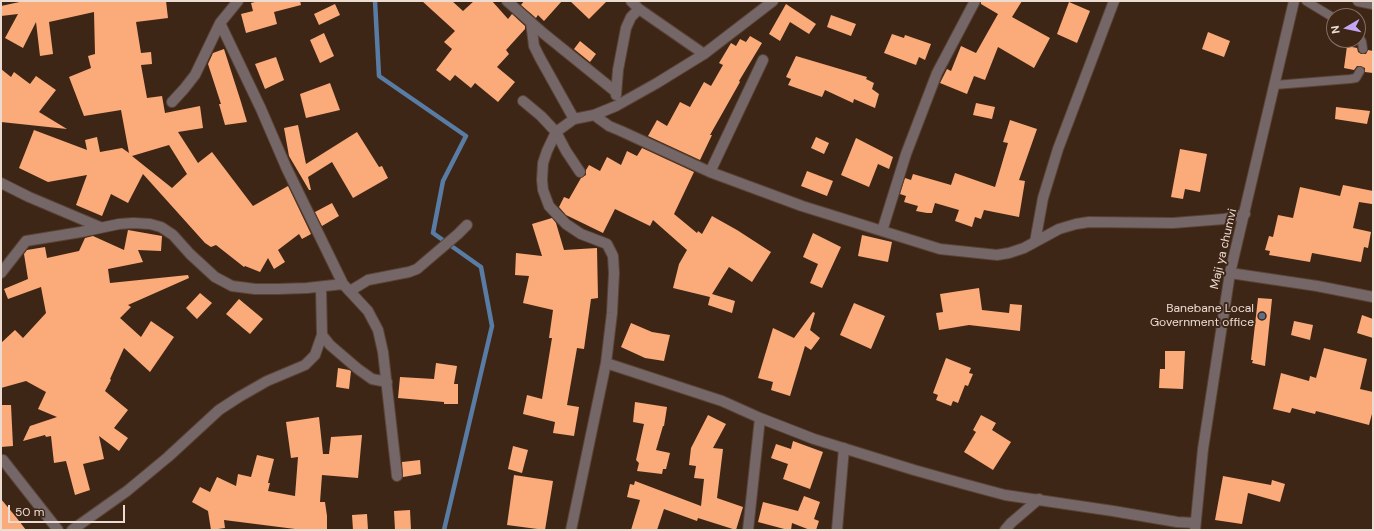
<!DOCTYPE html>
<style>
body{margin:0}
#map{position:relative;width:1374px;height:531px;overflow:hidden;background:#3e2617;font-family:"DM Sans",sans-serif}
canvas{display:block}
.frame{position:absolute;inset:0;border:2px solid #ebdbd1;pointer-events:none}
.north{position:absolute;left:1326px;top:8px;width:40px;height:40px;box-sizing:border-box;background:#3e2617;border:1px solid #836e61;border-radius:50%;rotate:261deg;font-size:11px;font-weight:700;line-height:16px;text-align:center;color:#ebdbd1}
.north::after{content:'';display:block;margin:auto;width:14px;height:18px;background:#c4a7f1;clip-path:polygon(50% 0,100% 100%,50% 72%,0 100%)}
.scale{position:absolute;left:8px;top:505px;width:117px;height:18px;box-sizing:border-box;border:2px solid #ebdbd1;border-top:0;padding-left:5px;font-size:12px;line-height:14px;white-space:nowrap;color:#ebdbd1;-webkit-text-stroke:3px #3e2617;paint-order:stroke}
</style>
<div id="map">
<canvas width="1374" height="531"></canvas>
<div class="frame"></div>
<div class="north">N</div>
<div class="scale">50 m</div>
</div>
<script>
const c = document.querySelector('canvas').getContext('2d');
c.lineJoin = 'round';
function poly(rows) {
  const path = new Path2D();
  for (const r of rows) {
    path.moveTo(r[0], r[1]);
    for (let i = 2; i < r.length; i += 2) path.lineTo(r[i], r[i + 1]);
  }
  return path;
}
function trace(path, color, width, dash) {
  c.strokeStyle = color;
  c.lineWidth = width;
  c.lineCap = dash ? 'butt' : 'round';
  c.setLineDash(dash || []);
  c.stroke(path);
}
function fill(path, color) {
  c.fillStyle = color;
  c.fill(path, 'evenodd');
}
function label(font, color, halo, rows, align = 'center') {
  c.font = font + ' "DM Sans",sans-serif';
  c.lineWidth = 4;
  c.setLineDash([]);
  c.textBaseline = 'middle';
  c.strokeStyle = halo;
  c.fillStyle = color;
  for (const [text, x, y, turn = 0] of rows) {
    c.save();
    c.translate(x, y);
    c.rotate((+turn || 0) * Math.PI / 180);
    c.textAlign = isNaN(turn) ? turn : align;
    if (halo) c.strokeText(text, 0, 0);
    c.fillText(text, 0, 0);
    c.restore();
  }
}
trace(poly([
 [375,1,379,76,466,136,443,181,433,233,481,267,492,326,444,530]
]), '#597ca4', 4.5);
fill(poly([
 [24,1,166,1,168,18,136,22,141,53,151,52,152,64,141,65,147,98,162,96,165,113,200,106,203,128,178,132,198,163,212,152,253,206,288,186,311,234,302,239,299,234,278,250,285,262,274,269,268,258,260,272,245,266,244,267,216,245,211,247,205,243,143,174,128,203,111,194,102,216,76,205,87,175,48,182,19,168,34,130,87,150,85,140,97,137,100,152,122,148,129,153,121,110,84,116,69,77,91,68,88,56,95,54,94,12,49,22,53,54,40,56,36,22,23,48,5,38,18,14,1,16,1,6],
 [169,145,187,174,172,188,132,156],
 [259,1,300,1,301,5,274,12,277,24,246,33,241,14,253,11,251,3],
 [422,1,452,1,463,11,474,1,492,1,508,19,512,14,525,26,525,29,506,50,509,54,497,67,515,82,498,102,475,83,471,88,455,75,450,81,436,70,452,49,444,42,455,31],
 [524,1,562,1,544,21,538,15,536,18,521,5],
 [570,1,607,1,589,19],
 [981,1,1022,1,1012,17,1050,38,1034,68,998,47,985,80,974,76,967,94,940,83,947,69,951,71,961,46,976,53,998,14,981,4],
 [1069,2,1090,11,1077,43,1057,34],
 [335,4,340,15,319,25,314,14],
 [786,4,816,24,809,34,790,22,780,41,769,34],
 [831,15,856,24,851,36,827,27],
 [1208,32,1230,41,1224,57,1202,49],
 [324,33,334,56,320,63,310,40],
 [892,34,904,38,905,35,931,44,925,60,919,57,916,65,884,53],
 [750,36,762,43,739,81,740,82,710,135,712,135,700,160,648,136,657,120,667,126,680,102,690,107,704,82,711,86,723,65,719,63,731,43,736,46,740,39,746,42],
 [580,41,596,54,590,62,574,49],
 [1347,46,1357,48,1358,52,1361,54,1366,54,1368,50,1373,51,1373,73,1365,72,1365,68,1360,66,1357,66,1354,70,1344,68],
 [224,49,241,102,247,122,225,125,219,104,221,104,208,64,213,53],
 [796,56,867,77,866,79,874,83,872,89,879,94,875,108,854,99,853,103,825,90,822,97,788,85,791,79,786,77],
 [276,57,284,80,265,89,255,64],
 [1,69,11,77,14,72,30,84,36,76,56,90,39,112,67,129,1,122],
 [330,83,340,110,306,118,300,94],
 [976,103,995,107,992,119,973,115],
 [1336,107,1370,111,1367,124,1335,119],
 [1010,120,1037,129,1019,180,1025,181,1019,217,984,210,981,219,975,217,972,227,955,221,959,210,935,203,932,213,927,213,916,211,918,206,904,202,906,196,900,194,905,178,911,180,913,174,951,185,955,173,995,187,1008,143,1003,142],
 [298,125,306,164,357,132,379,167,382,166,388,178,353,198,332,162,308,177,311,190,309,190,289,156,284,128],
 [816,137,829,143,824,154,811,148],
 [856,138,893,157,889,169,878,164,869,187,841,175],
 [642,148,694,172,674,214,697,233,698,231,702,234,712,216,737,230,771,252,752,282,729,267,712,294,735,301,732,313,708,305,710,297,673,288,679,264,687,250,653,220,650,226,615,209,603,233,566,215,559,207,564,197,569,199,581,178,586,175,586,170,589,165,600,171,607,157,621,165,627,151,637,156],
 [1180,149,1207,154,1200,192,1185,189,1183,199,1171,197],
 [807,171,833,181,827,196,801,186],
 [1343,185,1373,191,1372,204,1359,202,1353,228,1371,232,1368,248,1364,247,1361,262,1312,253,1310,262,1269,255,1270,251,1265,250,1269,236,1273,237,1278,215,1293,218,1300,187,1340,196],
 [332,203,339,216,322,226,315,212],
 [552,218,556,223,564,250,597,248,598,298,591,299,584,349,577,348,567,405,579,407,574,436,553,433,555,422,523,414,527,395,542,399,552,338,549,338,553,310,523,303,529,276,515,275,516,253,542,256,532,224],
 [128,230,162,236,161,251,138,250,143,262,108,269,110,283,188,275,189,278,128,305,131,307,120,318,141,337,151,321,174,337,150,372,124,348,110,379,111,380,105,391,128,410,114,428,128,438,119,451,99,436,104,459,83,464,90,490,75,495,66,461,54,463,51,436,46,437,45,435,23,441,30,426,57,417,38,409,46,392,26,381,1,388,1,343,15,330,23,338,46,313,41,287,8,299,4,289,28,279,24,254,27,250,45,247,47,258,79,251,85,238,93,236,124,250],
 [813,233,841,247,822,288,810,283,818,264,803,257],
 [862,235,892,242,888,262,858,256],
 [979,288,982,310,1009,313,1010,304,1022,305,1020,331,969,325,939,330,936,313,943,312,940,294],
 [200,293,212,303,197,319,186,308],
 [1258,298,1272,299,1265,366,1252,363,1253,360,1251,360],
 [239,299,263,319,250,334,226,314],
 [854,303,885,316,871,349,840,335],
 [813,312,815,313,810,330,820,338,811,350,805,346,790,396,771,390,773,382,758,378,773,328,794,338],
 [1362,315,1373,319,1373,338,1357,333],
 [1294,321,1313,325,1310,340,1291,335],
 [631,323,652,332,670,335,664,361,645,358,621,347],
 [1324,348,1367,359,1360,389,1373,392,1373,410,1369,425,1316,411,1315,414,1292,408,1290,413,1273,409,1281,373,1309,381,1310,376,1316,378],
 [1165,351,1185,351,1183,389,1159,388,1160,369,1165,369],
 [946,358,971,368,969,373,973,374,968,386,965,385,958,403,953,401,951,406,936,400,938,395,933,393],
 [436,363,457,366,454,384,458,384,458,404,444,404,444,402,398,398,400,377,434,379],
 [338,368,349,370,351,371,349,389,336,387],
 [635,402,667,407,664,426,663,426,656,450,670,453,666,469,663,469,662,474,637,471,639,463,636,460,644,424,633,422],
 [1,405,11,405,13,446,1,447],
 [708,415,726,424,713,448,723,449,717,498,743,507,736,530,698,518,697,521,664,509,657,530,631,530,640,500,627,497,630,484,634,485,635,481,701,506,704,479,694,478,696,466,689,465,691,448],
 [981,415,996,423,992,430,1011,442,993,470,964,452,976,432,973,430],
 [319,417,323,454,329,454,331,437,362,435,358,478,322,475,320,502,325,502,327,516,327,530,295,529,224,520,225,528,211,530,208,511,192,502,200,487,210,492,217,477,236,486,238,474,251,477,257,455,274,459,268,483,270,483,268,491,295,496,298,457,291,458,286,422],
 [793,441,823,452,810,489,783,479,788,464,771,458,776,444,791,449],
 [513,446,528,450,522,473,508,469],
 [420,460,421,474,403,477,402,462],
 [514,475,553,481,545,530,507,525],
 [1223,476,1271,485,1272,480,1285,484,1280,502,1248,493,1242,524,1215,520],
 [804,496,820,502,814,519,819,521,816,530,810,530,792,523,791,530,788,530,758,522,763,502,798,511],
 [1,499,16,517,26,530,1,530],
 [410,510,411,530,395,530,394,511],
 [367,514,368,530,353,530,352,515]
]), '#fbab79');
const service = poly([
 [1306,1,1334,18],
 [1358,34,1362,42,1363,49],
 [1275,85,1350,79,1356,78,1360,71]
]);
const minor = poly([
 [507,1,543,33,616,92],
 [631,1,639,9,704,54],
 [1358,1,1373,4],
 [531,22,534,46,540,58,574,119],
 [220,23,261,109,286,167,343,284],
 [616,95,618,70,626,28,631,17,639,9],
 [523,101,541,116,556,132,566,151,580,172],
 [172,102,184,89,195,75,220,23,238,1],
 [594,115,609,126,621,131,710,172,802,206,940,249,997,255,1009,253,1024,248,1059,229,1076,224,1089,222,1173,223,1224,219,1245,214],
 [710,172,763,60],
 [1,183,29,197,100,227],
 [882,231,906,154,937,73,975,1],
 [1035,242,1043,198,1058,149,1114,1],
 [1,273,26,241,81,232,119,224,133,223,150,224,161,227,173,235,190,254,215,277,232,286,255,289,278,289,307,288,343,284,368,311,378,330,383,352,397,476],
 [1230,273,1317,286,1373,297],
 [321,287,322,335,330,345,358,369,372,379,387,382],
 [350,291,368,280,409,272,417,269,458,234,467,225],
 [606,363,722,401,760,418,814,439,914,470,964,484,1005,495,1113,511,1177,522,1195,523],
 [3,460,58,530],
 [72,530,127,491,168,457,219,410,239,397,267,381,305,365,315,355,322,335],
 [571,530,606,363,612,313,614,273,613,256,607,244,581,234,566,224,549,206,543,190,542,180,543,163,547,151,556,132,574,119,594,115,616,106,657,83,704,54,773,1],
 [748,530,760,418],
 [837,530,844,448],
 [1005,530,1011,523,1039,499],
 [1195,530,1203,449,1230,273,1294,1]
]);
trace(service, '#5a4335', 10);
trace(minor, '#5a4335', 12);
trace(service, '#756668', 8);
trace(minor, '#756668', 10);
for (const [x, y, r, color] of [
 [1262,316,4,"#5c6f8a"]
]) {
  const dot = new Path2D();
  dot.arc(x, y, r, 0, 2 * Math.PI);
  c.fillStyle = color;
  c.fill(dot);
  trace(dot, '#3e2617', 1.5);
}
label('12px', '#ebdbd1', '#3e2617', [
 ["Maji ya chumvi",1224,249,-77]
]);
label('12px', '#ebdbd1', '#3e2617', [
 ["Banebane Local",1254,309],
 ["Government office",1254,323]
], 'right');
</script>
